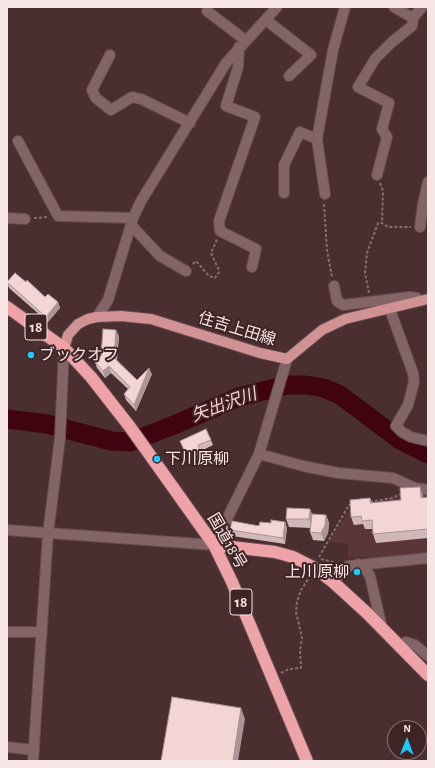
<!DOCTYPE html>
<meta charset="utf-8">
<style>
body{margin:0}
#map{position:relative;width:435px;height:768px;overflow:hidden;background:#4a2e30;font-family:"Alegreya Sans",sans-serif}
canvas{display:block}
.frame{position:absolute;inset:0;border:8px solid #f7e4e4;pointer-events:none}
.north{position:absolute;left:387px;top:720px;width:40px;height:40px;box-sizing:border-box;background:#3f2426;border:1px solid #897172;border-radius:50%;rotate:1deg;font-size:11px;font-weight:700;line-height:16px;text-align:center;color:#f7e4e4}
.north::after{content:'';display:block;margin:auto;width:14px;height:18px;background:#1fc9fd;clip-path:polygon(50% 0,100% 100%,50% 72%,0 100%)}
</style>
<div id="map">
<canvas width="435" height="768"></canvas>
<div class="frame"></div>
<div class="north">N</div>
</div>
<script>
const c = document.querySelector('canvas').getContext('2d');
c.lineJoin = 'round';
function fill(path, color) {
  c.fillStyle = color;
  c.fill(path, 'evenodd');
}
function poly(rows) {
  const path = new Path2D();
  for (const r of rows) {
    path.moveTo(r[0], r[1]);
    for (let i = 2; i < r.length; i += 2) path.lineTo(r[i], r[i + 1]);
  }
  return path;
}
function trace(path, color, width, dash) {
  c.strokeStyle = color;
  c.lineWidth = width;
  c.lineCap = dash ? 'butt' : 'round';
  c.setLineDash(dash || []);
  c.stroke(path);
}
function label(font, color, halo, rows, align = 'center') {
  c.font = font + ' "Alegreya Sans","Noto Sans JP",sans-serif';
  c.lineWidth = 4;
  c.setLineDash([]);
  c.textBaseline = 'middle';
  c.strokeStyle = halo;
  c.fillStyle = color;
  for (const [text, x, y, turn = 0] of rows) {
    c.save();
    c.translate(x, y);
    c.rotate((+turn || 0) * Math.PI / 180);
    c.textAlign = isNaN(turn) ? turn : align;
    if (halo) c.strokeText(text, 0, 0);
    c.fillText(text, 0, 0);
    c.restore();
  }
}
fill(poly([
 [410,492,428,493,428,562,369,560,367,557,348,557,348,544,329,542,351,507,392,499]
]), '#5a3638');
trace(poly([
 [7,419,47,424,111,441,130,442,174,425,239,397,287,385,306,385,324,388,340,395,400,440,428,454]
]), '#400411', 19);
const minor = poly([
 [394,7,413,18],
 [207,11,245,40],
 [266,20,311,55,289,76],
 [239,47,238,67,226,106,255,117,219,221,220,231,256,249,252,267],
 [110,55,92,90,96,98,111,110,132,97,141,99,190,123],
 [317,139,325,194],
 [18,141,58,216,133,218],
 [377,175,387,137,382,129,389,103,358,87,375,59,392,42,412,26,413,18,422,7],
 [284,193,284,165,300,132,317,139,333,50,345,7],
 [7,218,25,219],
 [131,225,160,256,186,271],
 [420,227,423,204,428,182],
 [334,286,337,301,343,305,410,297,417,298,419,301],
 [389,307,413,373,414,382,408,405,396,426,402,432,411,437,428,441],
 [97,317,108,300,133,218,141,201,226,63,277,7],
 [259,454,303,466,338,473,393,478,415,488,428,490],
 [7,530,214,545,259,454,287,359],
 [358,564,366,570,370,576,382,628],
 [333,582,348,566,428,558],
 [7,632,42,632],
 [400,646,406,642,415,645,428,656],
 [7,747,34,750],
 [33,761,48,534,60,438,64,348]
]);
const major = poly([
 [64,348,68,335,78,324,88,319,97,317,121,316,151,319,260,353,287,359,322,330,345,319,428,299]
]);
const highway = poly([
 [7,307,64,348,91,377,130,427,214,545,232,582,307,761],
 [214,545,275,552,293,557,313,567,333,582,367,613,428,675]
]);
trace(minor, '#664b4d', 12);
trace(major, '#664b4d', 12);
trace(highway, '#664b4d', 14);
trace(poly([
 [380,183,383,191,382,223],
 [324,204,327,250,332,277],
 [34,218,48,217],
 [193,264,196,261,209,276,215,278,219,272,218,268,211,253,217,239],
 [369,293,365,273,367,253,378,223,382,223,388,227,411,227],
 [370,502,392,498,403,493],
 [319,557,349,505,352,505],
 [239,559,242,567],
 [321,559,337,563],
 [281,673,289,669,301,668,300,651,302,638,296,612,297,602,301,590,309,578]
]), '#876e70', 2, [3, 2]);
trace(minor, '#846567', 10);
trace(major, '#d09295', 10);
trace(highway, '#eda3a7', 12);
fill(poly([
 [7,282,26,282,45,297,58,302,60,308,48,322,9,288],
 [119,336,117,360,137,380,152,374,136,411,126,400,124,394,128,389,111,373,105,378,97,368,95,362,101,356],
 [211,440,213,445,201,451,204,458,190,464,180,441],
 [420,487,423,498,428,497,428,538,376,543,373,534,373,529,365,529,363,524,354,525,351,517,370,498,372,503,401,500],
 [310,509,312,515,326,515,329,523,328,533,324,541,313,540,310,532,310,528,289,527,286,519],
 [285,522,287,528,285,544,232,536,230,530,271,523]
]), '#d2b7b8');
fill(poly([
 [58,302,60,308,48,322,46,317],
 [116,330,119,336,116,364,114,358],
 [109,366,111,373,105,378,103,371],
 [149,368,152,374,136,411,134,405],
 [420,487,423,496,424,506,421,498],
 [310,509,313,517,312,528,309,519],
 [326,515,329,523,328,533,324,541,321,533],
 [285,522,287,528,285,544,283,538],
 [241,708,245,719,238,761,233,761]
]), '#ab9596');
const building = poly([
 [15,273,26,282,27,280,45,297,48,294,58,302,46,317,7,282,15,273],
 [103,329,116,330,114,358,137,380,149,368,134,405,124,394,130,387,109,366,103,371,95,362,101,356,103,329],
 [206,429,211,440,198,445,201,453,188,459,180,441,206,429],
 [420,487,421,498,428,497,428,529,373,534,372,520,362,521,361,516,351,517,350,500,370,498,370,503,401,500,400,488,420,487],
 [287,508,310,509,309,519,286,519,287,508],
 [312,514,326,515,325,525,321,533,310,532,312,514],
 [271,520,285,522,283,538,230,530,232,521,259,526,260,522,271,523,271,520],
 [172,697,241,708,233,761,161,761,172,697]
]);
fill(building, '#f4d5d6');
trace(building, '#ab9596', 1);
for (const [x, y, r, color] of [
 [31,355,4,"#1fc9fd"],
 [157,459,4,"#1fc9fd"],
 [357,572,4,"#1fc9fd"]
]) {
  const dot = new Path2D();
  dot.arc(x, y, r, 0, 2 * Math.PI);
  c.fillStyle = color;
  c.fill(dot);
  trace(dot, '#3f2426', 1.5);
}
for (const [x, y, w] of [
 [36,327,22],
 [241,602,22]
]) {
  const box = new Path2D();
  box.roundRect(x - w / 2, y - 13, w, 26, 3);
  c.fillStyle = '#3f2426';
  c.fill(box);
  trace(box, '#f7e4e4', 1);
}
label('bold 15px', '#f7e4e4', null, [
 ["18",36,327],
 ["18",241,602]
]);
label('16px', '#f7e4e4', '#3f2426', [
 ["住吉上田線",237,329,17],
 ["国道18号",227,541,60]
]);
label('16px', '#f7e4e4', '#3f2426', [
 ["ブックオフ",39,355],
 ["下川原柳",165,459],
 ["上川原柳",349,572,"right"]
], 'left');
label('italic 17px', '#f9cfd1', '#3f2426', [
 ["矢出沢川",224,405,-20]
]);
</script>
